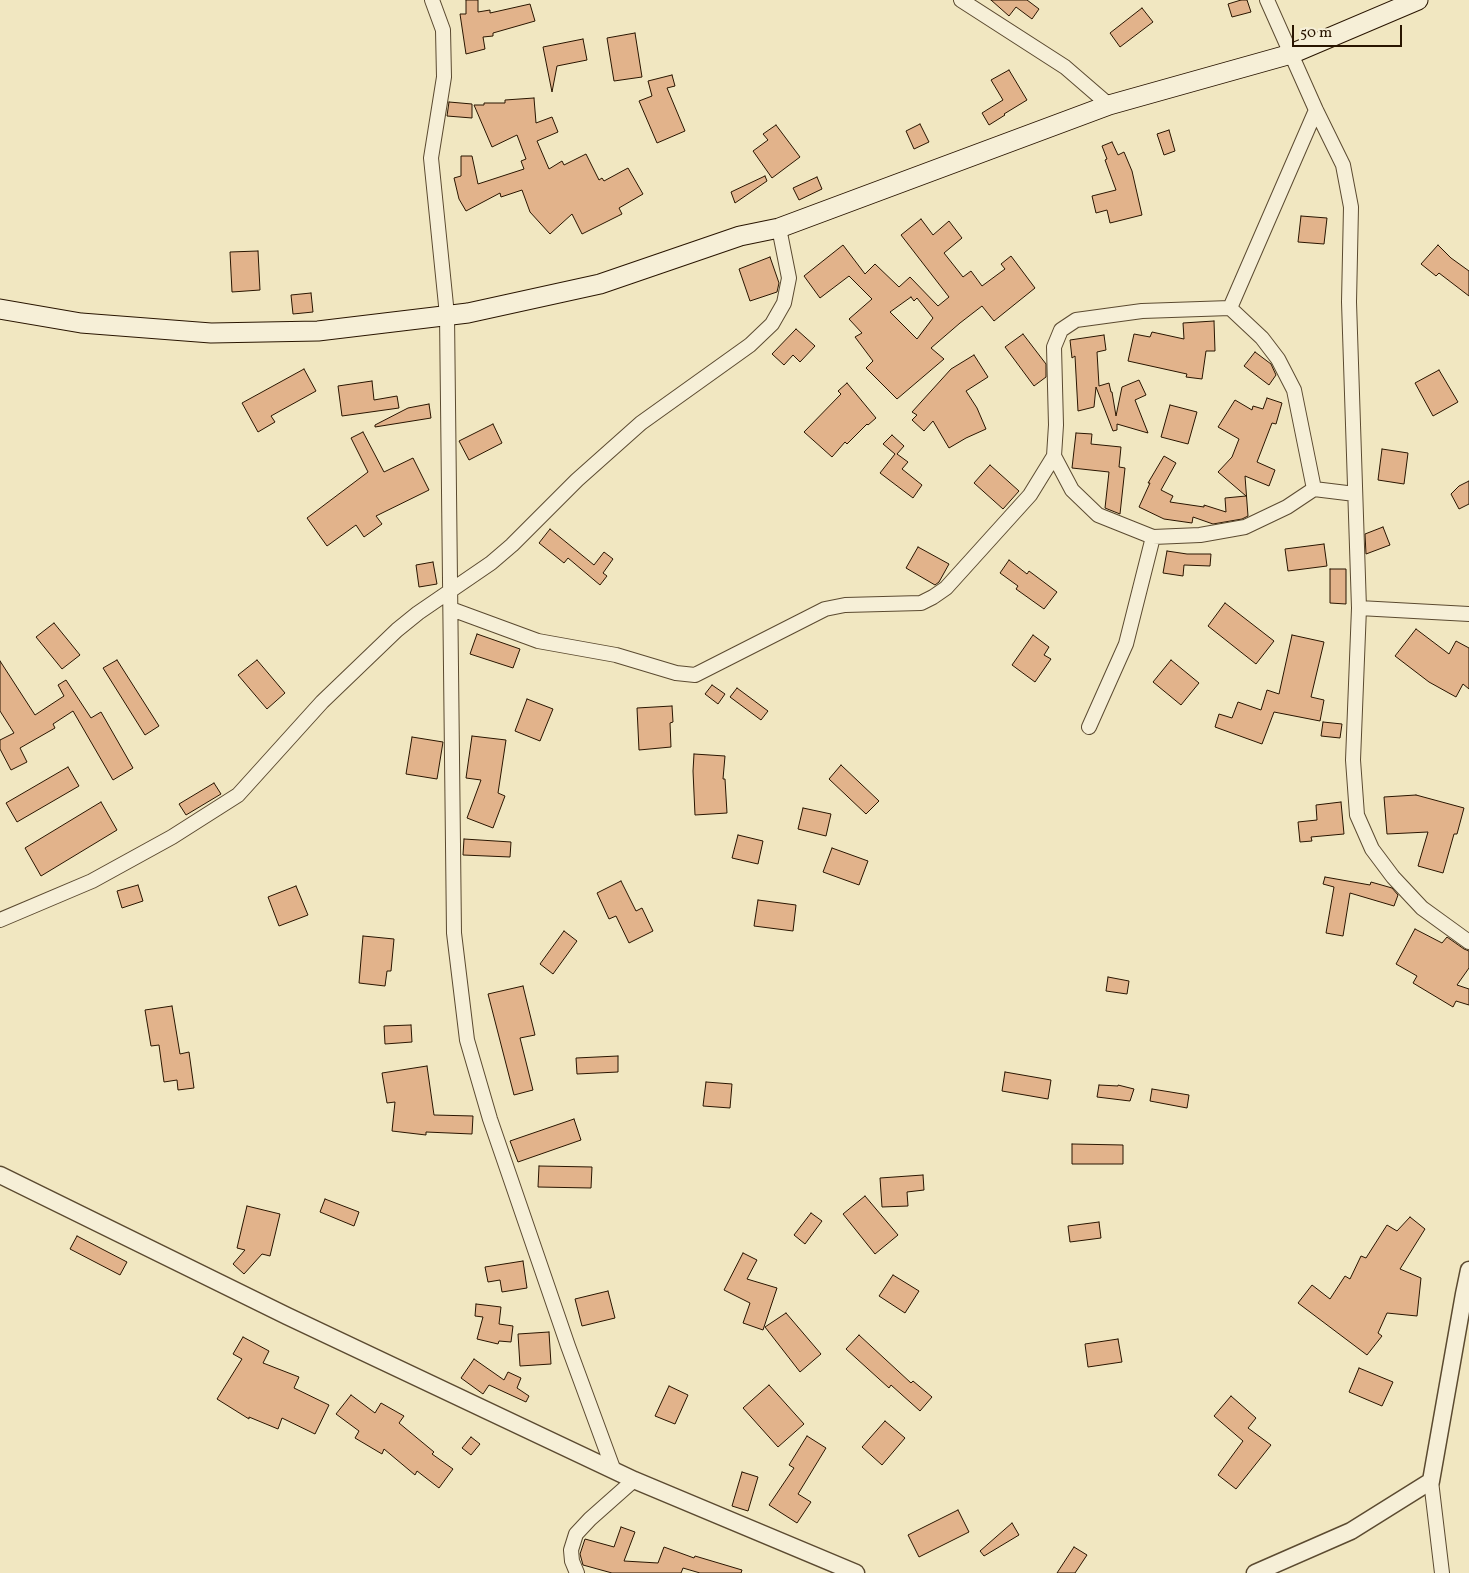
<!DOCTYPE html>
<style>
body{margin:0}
#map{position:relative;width:1469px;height:1573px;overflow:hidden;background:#f1e7c1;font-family:Vollkorn,serif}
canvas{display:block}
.scale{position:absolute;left:1292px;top:25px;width:110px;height:22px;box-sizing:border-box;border:2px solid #291500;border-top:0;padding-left:6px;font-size:15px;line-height:18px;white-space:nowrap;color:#291500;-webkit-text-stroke:4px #f6efd7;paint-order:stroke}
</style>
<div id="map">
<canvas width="1469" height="1573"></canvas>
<div class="scale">50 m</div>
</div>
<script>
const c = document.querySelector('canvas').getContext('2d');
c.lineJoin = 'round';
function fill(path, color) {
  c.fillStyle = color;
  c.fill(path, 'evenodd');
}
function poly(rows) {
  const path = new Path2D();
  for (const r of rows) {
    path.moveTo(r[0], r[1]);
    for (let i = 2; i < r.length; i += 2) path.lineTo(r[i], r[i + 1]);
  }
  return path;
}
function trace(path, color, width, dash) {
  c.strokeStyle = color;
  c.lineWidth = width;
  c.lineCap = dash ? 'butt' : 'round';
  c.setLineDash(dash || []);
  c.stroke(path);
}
const building = poly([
 [466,0,478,0,478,12,490,10,490,13,530,4,535,21,493,33,493,36,483,37,485,49,466,54,460,14,466,14,466,0],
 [991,0,1027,0,1039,9,1032,19,1016,7,1009,16,991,0],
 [1241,0,1247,0,1251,12,1232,17,1228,4,1241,0],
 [1142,8,1153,22,1120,47,1110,33,1142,8],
 [635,33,642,77,614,81,607,38,635,33],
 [583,39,587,60,557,66,552,92,543,47,583,39],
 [1009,70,1027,100,1004,114,1005,115,989,125,982,113,1003,100,991,80,1009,70],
 [672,75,675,86,667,88,685,131,657,143,639,101,652,96,648,81,672,75],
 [534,98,536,123,552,117,558,132,537,141,549,169,562,161,564,165,586,154,599,180,602,178,604,181,628,168,643,194,619,208,622,214,582,234,572,214,550,234,530,212,522,190,501,197,500,193,466,211,459,199,454,178,461,176,461,156,472,156,478,184,524,169,521,161,526,159,517,135,492,147,474,105,484,105,484,103,505,103,505,100,534,98],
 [449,102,472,104,472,118,447,116,449,102],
 [920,124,929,142,914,149,906,131,920,124],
 [776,125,800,157,772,178,753,151,768,140,763,134,776,125],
 [1169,130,1175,151,1164,155,1157,134,1169,130],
 [1112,142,1118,155,1124,152,1132,171,1142,215,1110,223,1107,210,1096,213,1092,196,1116,190,1105,160,1107,159,1102,146,1112,142],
 [765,176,767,181,735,203,731,192,765,176],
 [817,177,822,189,799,200,793,188,817,177],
 [1301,216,1327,218,1324,244,1298,242,1301,216],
 [921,219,933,235,949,221,962,238,944,253,963,277,971,271,982,286,1005,269,1001,264,1011,256,1035,288,994,321,982,306,960,323,931,348,944,359,897,399,866,368,873,361,855,337,862,333,849,319,872,299,849,276,820,298,804,276,843,245,865,274,875,264,899,287,910,277,938,306,949,297,901,235,921,219],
 [911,297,914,301,917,298,933,318,917,339,890,312,911,297],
 [1438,245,1451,258,1469,271,1469,296,1439,273,1436,276,1421,264,1438,245],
 [258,251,260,290,232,292,230,252,258,251],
 [770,257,779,283,777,292,750,301,739,269,770,257],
 [311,293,313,312,293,314,291,295,311,293],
 [1214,321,1215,351,1206,351,1202,379,1186,377,1187,374,1128,361,1134,334,1150,337,1152,332,1184,339,1183,323,1214,321],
 [796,329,815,346,800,362,793,355,784,365,772,354,796,329],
 [1023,334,1046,364,1046,377,1034,386,1005,347,1023,334],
 [1104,335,1106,350,1097,352,1099,386,1109,383,1111,392,1112,392,1116,416,1122,387,1139,380,1146,395,1135,400,1148,433,1117,424,1117,430,1113,431,1096,387,1094,407,1078,411,1075,356,1072,358,1070,340,1104,335],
 [1255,352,1271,364,1276,375,1269,385,1244,366,1255,352],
 [974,355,988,377,966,391,977,408,986,429,966,438,949,448,933,421,924,431,912,420,917,415,912,412,951,369,974,355],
 [304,369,316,391,271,416,275,422,258,432,242,403,304,369],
 [1439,370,1458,402,1433,416,1415,383,1439,370],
 [372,381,374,400,397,396,399,408,342,416,338,386,372,381],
 [847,383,876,418,868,425,867,424,847,444,845,442,832,457,804,432,841,394,838,391,847,383],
 [1267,398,1282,403,1276,424,1272,423,1257,462,1275,470,1269,486,1245,476,1248,516,1242,519,1213,524,1193,517,1192,523,1164,519,1139,507,1150,483,1148,483,1164,456,1176,463,1161,490,1173,496,1170,502,1204,507,1204,505,1226,512,1225,498,1246,496,1218,472,1232,457,1239,439,1218,427,1235,400,1252,410,1253,406,1263,409,1267,398],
 [429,404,431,418,375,427,375,425,408,408,429,404],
 [1170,405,1197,412,1188,444,1161,437,1170,405],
 [493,424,502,443,469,460,459,441,493,424],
 [363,432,384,472,413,458,429,490,376,516,382,524,364,537,356,525,327,546,307,518,368,472,351,438,363,432],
 [1076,433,1092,434,1091,444,1121,447,1119,467,1125,468,1120,514,1105,508,1109,472,1072,468,1076,433],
 [892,435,904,446,897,454,908,462,902,469,922,485,913,498,880,473,895,454,883,444,892,435],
 [1382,449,1408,453,1404,484,1378,480,1382,449],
 [990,465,1019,491,1003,509,974,483,990,465],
 [1469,481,1469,504,1459,509,1451,494,1459,486,1469,481],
 [1383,527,1390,545,1366,554,1365,534,1383,527],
 [550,529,594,565,604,552,613,559,603,573,607,576,600,585,568,558,564,563,539,543,550,529],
 [1324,544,1327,566,1288,571,1285,549,1324,544],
 [918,547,949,564,939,582,935,585,906,568,918,547],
 [1167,551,1187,554,1211,554,1210,566,1184,565,1183,576,1163,573,1167,551],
 [1009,560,1027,574,1029,571,1057,592,1044,609,1016,589,1018,586,1000,573,1009,560],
 [433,562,437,584,419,587,416,565,433,562],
 [1330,569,1346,569,1346,604,1330,603,1330,569],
 [1225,603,1274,641,1256,664,1208,626,1225,603],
 [54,623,80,655,62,669,36,637,54,623],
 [1416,629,1449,654,1456,641,1469,648,1469,689,1463,684,1456,697,1429,682,1395,656,1416,629],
 [477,634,520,649,513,668,470,654,477,634],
 [1033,635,1049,647,1044,655,1051,659,1035,682,1012,665,1033,635],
 [1292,635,1324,642,1311,697,1324,700,1320,721,1274,712,1262,744,1215,727,1219,714,1232,718,1238,702,1261,710,1267,690,1279,694,1292,635],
 [117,660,159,726,145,735,103,668,117,660],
 [257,660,285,693,267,709,238,675,257,660],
 [1171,660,1199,683,1181,705,1153,682,1171,660],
 [0,661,35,715,64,696,58,685,66,680,91,718,101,712,133,768,113,780,73,711,53,724,55,728,20,748,27,762,11,770,0,749,0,740,14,733,0,711,0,661],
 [712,685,725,694,718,704,705,694,712,685],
 [737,688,768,711,761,720,730,697,737,688],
 [527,699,553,709,540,741,515,731,527,699],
 [672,706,673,722,670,723,671,747,639,750,637,708,672,706],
 [1323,722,1342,724,1340,738,1321,736,1323,722],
 [472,736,506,740,498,793,505,796,493,828,467,818,481,780,466,778,472,736],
 [412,737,443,742,437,779,406,774,412,737],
 [694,754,725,756,723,779,725,779,727,813,695,815,693,771,694,754],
 [841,765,879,801,866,814,829,779,841,765],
 [68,767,79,786,17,822,6,803,68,767],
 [214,783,221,794,186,815,179,804,214,783],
 [1416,795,1464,808,1457,834,1454,834,1443,873,1418,866,1428,832,1387,834,1384,797,1416,795],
 [101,802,117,830,41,876,25,848,101,802],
 [1341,802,1344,834,1311,837,1312,841,1300,842,1298,822,1317,820,1316,805,1341,802],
 [803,808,831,814,826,836,798,829,803,808],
 [738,835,763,841,758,864,732,858,738,835],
 [464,839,511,842,510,857,463,855,464,839],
 [832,848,868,861,859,885,823,872,832,848],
 [1325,877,1370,885,1371,882,1392,888,1398,895,1394,906,1350,893,1343,936,1326,933,1334,887,1323,884,1325,877],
 [621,881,636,911,642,908,653,931,629,943,616,916,609,919,597,893,621,881],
 [138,885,143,901,122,908,117,891,138,885],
 [296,886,308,915,279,926,268,897,296,886],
 [758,900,796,905,793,931,754,926,758,900],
 [1415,929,1442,943,1447,937,1464,949,1469,951,1469,968,1457,985,1469,989,1469,1005,1456,1001,1453,1007,1413,983,1417,976,1396,964,1415,929],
 [564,931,577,941,553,974,540,964,564,931],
 [363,936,394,939,391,971,387,971,385,986,359,983,363,936],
 [1108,977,1129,981,1127,994,1106,991,1108,977],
 [523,986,535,1035,520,1038,533,1090,514,1095,488,994,523,986],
 [172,1006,180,1054,189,1052,194,1088,178,1090,177,1080,164,1082,159,1045,151,1046,145,1010,172,1006],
 [411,1025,412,1042,385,1044,384,1026,411,1025],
 [618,1056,618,1072,577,1074,576,1058,618,1056],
 [427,1066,434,1115,473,1116,472,1134,426,1132,426,1135,392,1131,395,1102,387,1103,382,1073,427,1066],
 [1005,1072,1051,1080,1048,1099,1002,1091,1005,1072],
 [706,1082,732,1084,730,1108,703,1106,706,1082],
 [1099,1085,1118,1086,1118,1085,1134,1089,1130,1101,1097,1097,1099,1085],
 [1152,1089,1189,1095,1187,1108,1150,1101,1152,1089],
 [574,1119,581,1140,518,1162,510,1141,574,1119],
 [1072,1144,1123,1145,1123,1164,1072,1164,1072,1144],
 [539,1166,592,1167,591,1188,538,1187,539,1166],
 [923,1175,924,1190,907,1192,908,1206,882,1207,880,1178,923,1175],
 [865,1196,898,1235,875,1254,843,1214,865,1196],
 [325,1199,359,1212,354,1226,320,1212,325,1199],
 [247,1206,280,1214,270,1256,262,1254,244,1274,233,1264,245,1250,237,1248,247,1206],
 [811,1213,822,1221,805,1244,794,1235,811,1213],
 [1410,1217,1425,1229,1400,1269,1421,1278,1417,1316,1387,1313,1378,1333,1382,1336,1367,1355,1298,1303,1312,1285,1330,1299,1345,1276,1350,1279,1361,1256,1366,1258,1387,1225,1397,1231,1410,1217],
 [1099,1222,1101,1238,1070,1242,1068,1226,1099,1222],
 [77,1236,127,1262,120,1275,70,1249,77,1236],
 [743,1253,757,1260,747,1279,777,1288,763,1330,743,1323,750,1303,724,1290,743,1253],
 [523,1261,527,1288,502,1292,500,1280,488,1282,485,1267,523,1261],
 [893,1275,919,1291,905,1313,879,1296,893,1275],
 [608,1291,615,1318,582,1326,575,1299,608,1291],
 [476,1304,501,1307,499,1324,513,1326,511,1342,499,1341,498,1344,477,1339,483,1317,475,1316,476,1304],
 [786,1313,821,1354,800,1372,765,1327,786,1313],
 [549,1332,551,1364,520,1366,518,1334,549,1332],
 [859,1335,911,1383,913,1381,932,1397,920,1411,891,1385,889,1388,846,1349,859,1335],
 [243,1337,269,1351,263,1363,299,1377,294,1388,329,1405,315,1434,282,1418,278,1429,249,1417,249,1419,217,1399,242,1359,233,1354,243,1337],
 [1118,1339,1122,1362,1088,1367,1085,1344,1118,1339],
 [474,1359,504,1380,508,1372,521,1378,517,1388,529,1396,526,1402,489,1385,483,1394,461,1378,474,1359],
 [1359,1368,1393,1382,1382,1406,1349,1392,1359,1368],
 [769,1385,804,1424,778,1447,743,1408,769,1385],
 [669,1386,688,1395,675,1424,655,1416,669,1386],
 [351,1395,375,1413,381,1403,404,1416,399,1423,434,1452,432,1454,453,1469,439,1488,417,1471,415,1475,384,1449,382,1454,355,1438,359,1431,336,1414,351,1395],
 [1231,1396,1256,1418,1248,1428,1271,1445,1236,1489,1218,1475,1243,1441,1214,1416,1231,1396],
 [885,1421,905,1438,882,1465,862,1447,885,1421],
 [807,1436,826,1448,798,1494,811,1502,797,1523,769,1505,794,1468,789,1465,807,1436],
 [471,1437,480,1444,471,1455,462,1448,471,1437],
 [742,1472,758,1477,748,1511,732,1506,742,1472],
 [958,1510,969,1532,919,1557,908,1535,958,1510],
 [1012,1523,1019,1535,984,1556,980,1551,1012,1523],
 [621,1527,635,1532,624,1561,658,1563,664,1547,694,1558,695,1556,742,1570,741,1573,700,1573,683,1568,681,1573,612,1573,583,1565,580,1554,585,1539,614,1547,621,1527],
 [1074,1547,1087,1555,1075,1573,1057,1573,1074,1547]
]);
fill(building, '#e2b38b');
trace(building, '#291500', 1);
const minor = poly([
 [432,0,443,30,444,77,431,158,447,315,454,933,467,1040,490,1119,568,1346,614,1471],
 [961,0,1065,67,1109,105],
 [1267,0,1316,110,1343,165,1351,207,1349,302,1359,608,1353,760,1357,815,1372,849,1393,877,1422,908,1469,942],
 [1230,308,1262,338,1278,359,1294,390,1314,489],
 [1054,456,1072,490,1098,515,1153,537,1200,535,1245,527,1287,507,1314,489,1355,494],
 [1359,608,1469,614],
 [451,609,538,641,616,655,676,673,695,675,825,609,845,605,921,603,933,597,946,588,1030,495,1054,456,1056,425,1054,347,1061,330,1076,320,1142,311,1230,308,1316,110],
 [1089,727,1126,644,1153,537],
 [0,920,92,881,172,837,238,795,322,702,397,630,418,613,491,563,512,545,577,480,641,423,750,345,772,324,784,303,789,278,779,228],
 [1431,1481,1442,1573],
 [577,1573,572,1561,571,1550,576,1534,590,1519,634,1480]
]);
const tertiary = poly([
 [0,1175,287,1316,634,1480,856,1573],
 [1255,1573,1351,1531,1431,1481,1464,1294,1469,1270]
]);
const secondary = poly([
 [0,309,81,323,211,333,318,331,468,313,600,284,740,236,779,228,1109,105,1291,54,1418,0]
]);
trace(minor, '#5b4a30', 16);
trace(tertiary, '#5b4a30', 19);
trace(secondary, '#291500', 21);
trace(minor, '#f6efd7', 14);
trace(tertiary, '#f6efd7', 16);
trace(secondary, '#f6efd7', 19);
</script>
